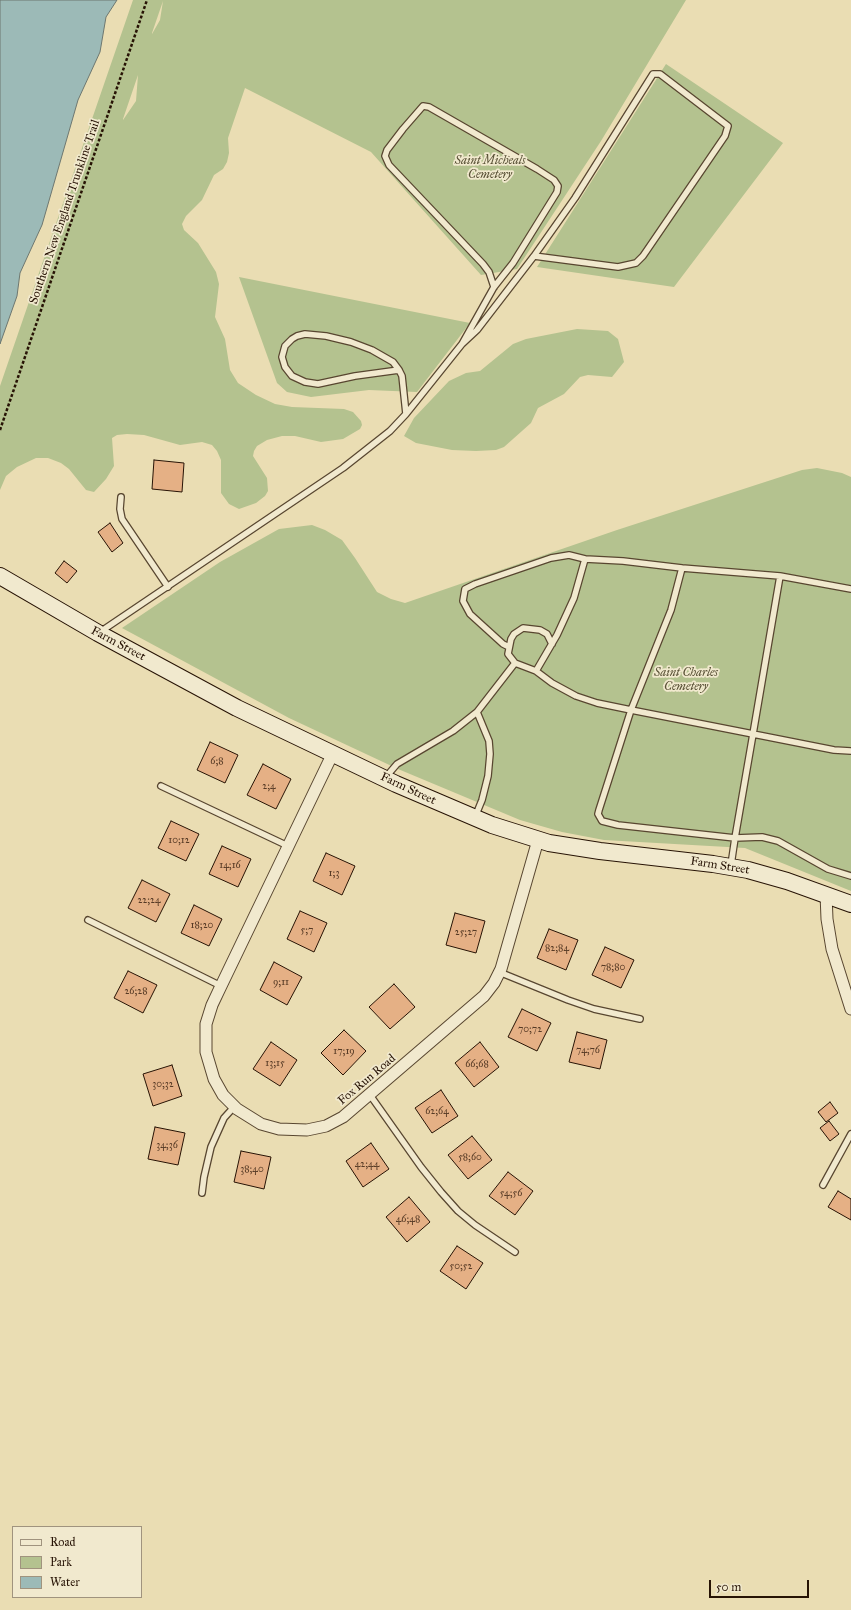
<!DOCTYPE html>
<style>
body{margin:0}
#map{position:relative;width:851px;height:1610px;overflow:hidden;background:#eaddb3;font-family:"IM FELL Great Primer",serif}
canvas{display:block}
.legend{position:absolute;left:12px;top:1526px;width:130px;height:72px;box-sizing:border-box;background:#f1e9ce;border:1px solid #a0937e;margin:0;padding:5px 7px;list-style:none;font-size:12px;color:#271305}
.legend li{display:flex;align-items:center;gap:8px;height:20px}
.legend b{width:20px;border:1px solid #a0937e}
.scale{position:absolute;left:709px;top:1580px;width:100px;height:18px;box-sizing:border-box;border:2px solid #271305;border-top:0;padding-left:5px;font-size:12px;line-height:14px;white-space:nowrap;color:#271305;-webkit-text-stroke:3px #f1e9ce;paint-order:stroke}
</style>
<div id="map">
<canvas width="851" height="1610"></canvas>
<ul class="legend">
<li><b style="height:5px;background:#f1e9ce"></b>Road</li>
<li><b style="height:11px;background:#b4c28f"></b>Park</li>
<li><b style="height:11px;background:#9cbab7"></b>Water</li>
</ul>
<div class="scale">50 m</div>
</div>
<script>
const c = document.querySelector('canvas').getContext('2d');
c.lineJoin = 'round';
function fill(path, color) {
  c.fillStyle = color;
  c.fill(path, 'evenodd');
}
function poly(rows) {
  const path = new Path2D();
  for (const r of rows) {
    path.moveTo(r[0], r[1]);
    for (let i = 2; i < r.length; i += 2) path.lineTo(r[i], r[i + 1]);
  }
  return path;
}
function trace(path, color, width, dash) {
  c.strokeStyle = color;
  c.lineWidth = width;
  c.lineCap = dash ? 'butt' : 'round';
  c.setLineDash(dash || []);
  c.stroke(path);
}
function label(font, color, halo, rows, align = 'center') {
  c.font = font + ' "IM FELL Great Primer",serif';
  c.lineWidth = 3.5;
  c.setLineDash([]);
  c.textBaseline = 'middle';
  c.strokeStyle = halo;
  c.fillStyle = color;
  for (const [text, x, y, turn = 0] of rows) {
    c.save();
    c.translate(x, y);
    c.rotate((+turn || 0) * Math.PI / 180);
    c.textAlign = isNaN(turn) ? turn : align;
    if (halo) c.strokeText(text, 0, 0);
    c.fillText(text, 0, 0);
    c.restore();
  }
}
fill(poly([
 [133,0,686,0,601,141,517,269,481,275,371,152,245,88,228,138,229,153,227,162,223,169,214,175,202,200,186,216,182,224,184,230,198,243,216,272,219,284,215,317,225,339,230,370,238,383,256,395,275,404,292,407,344,409,353,412,361,421,362,425,360,429,343,439,321,442,295,436,282,436,267,440,257,446,254,451,253,456,267,478,268,491,265,496,256,503,239,509,229,504,221,493,221,460,217,451,212,445,202,442,180,445,144,435,127,434,117,435,112,438,114,466,106,479,94,492,86,490,69,469,61,463,48,458,36,458,17,467,6,476,0,490,0,386],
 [163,1,160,20,152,34,152,33],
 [138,75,136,101,123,120,123,119],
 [666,64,783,143,674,287,537,267],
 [239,277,470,323,417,392,369,390,311,397,287,392,277,383],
 [577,329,608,331,618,339,624,362,612,377,588,375,580,377,564,394,538,408,531,423,504,447,496,450,476,451,452,450,416,443,404,436,414,418,449,381,466,373,480,371,513,344,526,339],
 [817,468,842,473,851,477,851,891,745,848,604,840,562,832,520,820,398,769,289,718,122,628,220,562,279,529,312,525,325,530,342,540,355,558,377,592,391,599,405,603,617,530,802,470]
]), '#b4c28f');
const water = poly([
 [0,0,117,0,106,17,100,52,78,100,42,225,20,273,17,296,0,344,0,0]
]);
fill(water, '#9cbab7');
trace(water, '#6d7770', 1);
const building = poly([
 [154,460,184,463,182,492,152,489,154,460],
 [110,523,123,543,112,552,98,532,110,523],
 [64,561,77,571,67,583,55,573,64,561],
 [210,742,238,755,225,783,197,770,210,742],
 [263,764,291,779,276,809,247,795,263,764],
 [171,821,199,834,186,861,158,848,171,821],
 [222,846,251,859,238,887,209,874,222,846],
 [326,853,355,866,342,895,313,881,326,853],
 [142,880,170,894,156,922,128,908,142,880],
 [194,905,222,919,209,946,181,933,194,905],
 [300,911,327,923,314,952,287,939,300,911],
 [455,913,485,921,476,953,446,945,455,913],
 [549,929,578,940,566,970,537,958,549,929],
 [605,947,634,960,621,988,592,975,605,947],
 [274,962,302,977,287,1005,260,990,274,962],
 [128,971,157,985,143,1013,114,998,128,971],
 [394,984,415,1007,390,1029,369,1007,394,984],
 [522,1009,551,1023,537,1051,508,1037,522,1009],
 [344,1030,366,1051,343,1075,321,1053,344,1030],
 [577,1032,607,1040,600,1069,569,1062,577,1032],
 [271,1042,297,1060,280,1086,253,1069,271,1042],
 [480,1042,499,1067,474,1087,455,1063,480,1042],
 [172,1065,182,1096,153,1106,143,1074,172,1065],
 [441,1090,458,1116,432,1133,415,1108,441,1090],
 [830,1102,838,1113,826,1122,818,1112,830,1102],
 [829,1121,839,1134,830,1141,820,1128,829,1121],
 [155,1127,185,1133,178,1165,148,1159,155,1127],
 [472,1136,492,1160,468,1179,448,1155,472,1136],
 [371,1143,389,1169,363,1187,346,1161,371,1143],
 [241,1151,271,1157,264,1189,234,1182,241,1151],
 [508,1172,533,1191,515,1215,489,1196,508,1172],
 [838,1191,851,1199,851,1220,828,1207,838,1191],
 [409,1197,430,1222,407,1242,386,1217,409,1197],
 [457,1246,483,1263,466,1289,440,1271,457,1246]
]);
fill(building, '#e5b085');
trace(building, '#271305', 1);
const lane = poly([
 [494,287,489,272,483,264,389,165,385,156,387,150,403,129,423,106,429,107,537,169,554,180,558,186,557,192,513,263,494,287,462,344,477,330,534,256,618,267,636,263,643,256,725,136,728,126,660,74,653,74,575,198,534,256],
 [406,414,462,344],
 [121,497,120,509,122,519,168,587],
 [682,568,780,576],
 [851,589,780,576,753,734,834,750,851,751],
 [100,632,343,468,390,431,406,414,402,376,399,370,355,376,318,384,305,382,292,376,285,367,282,357,285,346,292,339,297,336,305,334,326,336,351,342,372,350,393,362,399,370],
 [552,644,547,634,540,630,523,628,514,634,511,639,508,654,515,663,536,671,552,683,576,696,597,703,631,710,599,810,598,814,602,821,618,825,735,838,731,865],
 [509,647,503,644,470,614,463,601,465,589,475,584,551,558,569,555,585,559],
 [536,671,557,635,574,598,585,559,623,561,682,568,671,610,631,710,753,734,735,838,762,837,778,841,828,869,851,876],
 [385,778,397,764,453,731,477,712,515,663],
 [161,786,288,846],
 [475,817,482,800,488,776,490,754,489,741,477,712],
 [88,920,221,986],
 [499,972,568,1000,594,1009,640,1019],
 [370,1095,421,1167,441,1192,458,1211,475,1225,515,1252],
 [823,1185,851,1134],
 [202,1193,204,1177,211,1147,224,1118,234,1107]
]);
const street = poly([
 [333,753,221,986,212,1005,206,1024,206,1052,214,1079,223,1095,237,1109,261,1124,279,1129,307,1130,326,1126,343,1117,484,996,494,983,501,969,538,840],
 [826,894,827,919,832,949,851,1009]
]);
const secondary = poly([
 [0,576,98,633,237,708,396,784,492,825,549,843,600,851,713,864,748,870,787,881,851,904]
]);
trace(lane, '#584630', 8);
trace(street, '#584630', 13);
trace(secondary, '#271305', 18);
trace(poly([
 [0,430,147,0]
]), '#271305', 2.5, [3, 2]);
trace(lane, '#f1e9ce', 5.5);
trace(street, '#f1e9ce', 11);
trace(secondary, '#f1e9ce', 16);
label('10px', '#563a25', null, [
 ["6;8",217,762],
 ["2;4",269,787],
 ["10;12",179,841],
 ["14;16",230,866],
 ["1;3",334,874],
 ["22;24",149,901],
 ["18;20",202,926],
 ["5;7",307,931],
 ["25;27",466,933],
 ["82;84",557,949],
 ["78;80",613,968],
 ["9;11",281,983],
 ["26;28",136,992],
 ["70;72",530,1030],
 ["74;76",588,1051],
 ["17;19",344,1052],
 ["13;15",275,1064],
 ["66;68",477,1065],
 ["30;32",163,1085],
 ["62;64",437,1112],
 ["34;36",167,1146],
 ["58;60",470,1158],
 ["42;44",367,1165],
 ["38;40",252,1170],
 ["54;56",511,1194],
 ["46;48",408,1220],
 ["50;52",461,1267]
]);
label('italic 12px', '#585035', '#f1e9ce', [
 ["Saint Micheals",490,161],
 ["Cemetery",490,175],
 ["Saint Charles",686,673],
 ["Cemetery",686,687]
]);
label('12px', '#271305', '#f1e9ce', [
 ["Southern New England Trunkline Trail",65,212,-71],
 ["Farm Street",118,644,28],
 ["Farm Street",408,789,25],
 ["Farm Street",720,866,9],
 ["Fox Run Road",367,1080,-40]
]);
</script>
